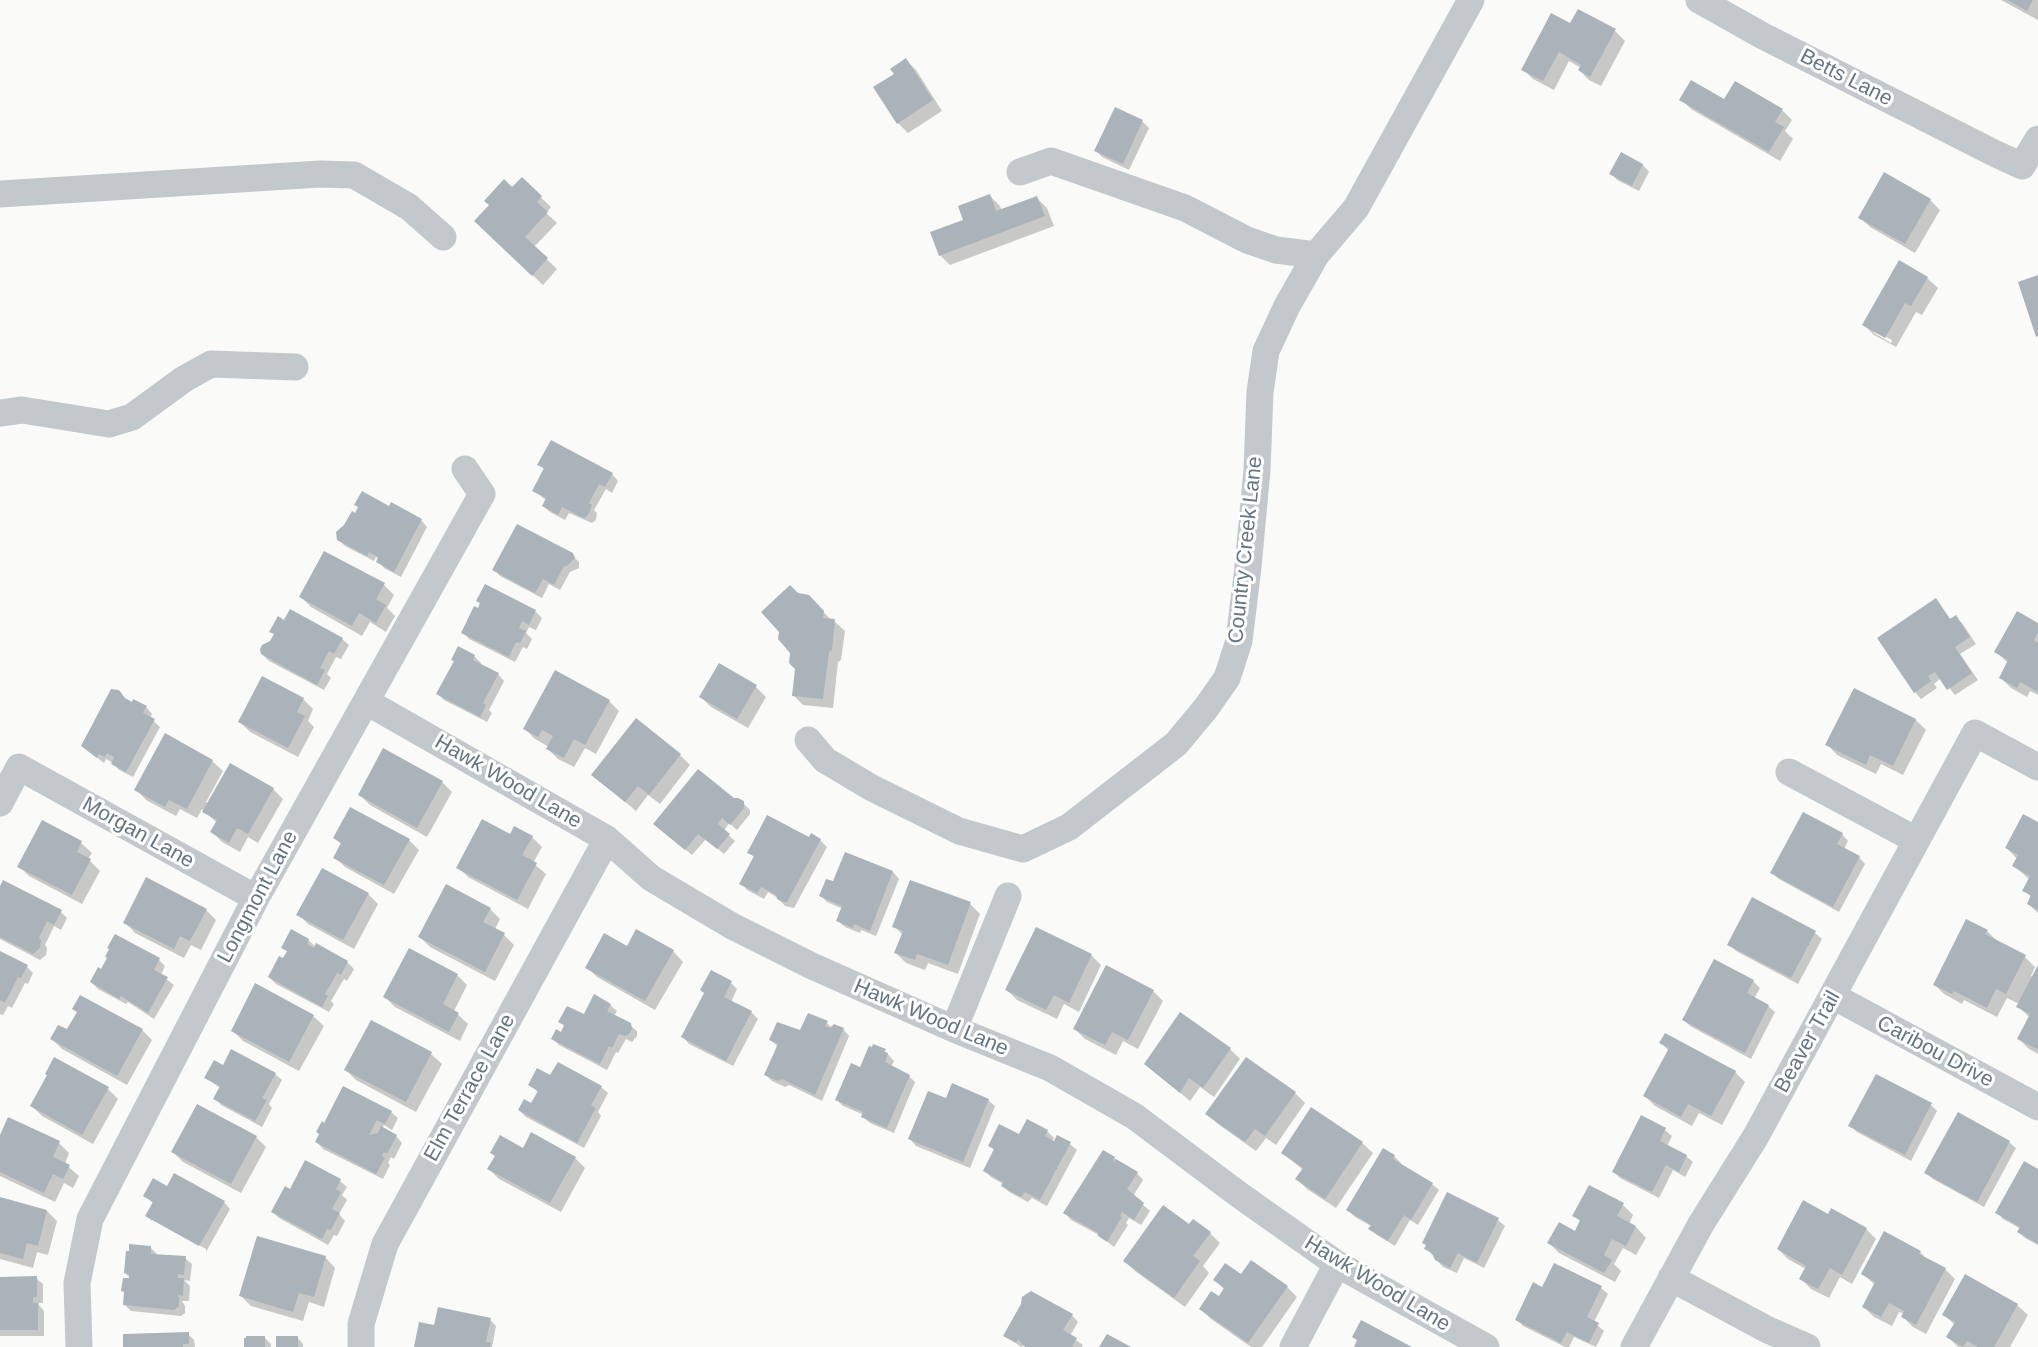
<!DOCTYPE html>
<style>
body{margin:0}
canvas{display:block;background:#fafaf8}
</style>
<canvas width="2038" height="1347"></canvas>
<script>
const c = document.querySelector('canvas').getContext('2d');
c.lineJoin = 'round';
function fill(path, color) {
  c.fillStyle = color;
  c.fill(path, 'evenodd');
}
function poly(rows) {
  const path = new Path2D();
  for (const r of rows) {
    path.moveTo(r[0], r[1]);
    for (let i = 2; i < r.length; i += 2) path.lineTo(r[i], r[i + 1]);
  }
  return path;
}
function trace(path, color, width, dash) {
  c.strokeStyle = color;
  c.lineWidth = width;
  c.lineCap = dash ? 'butt' : 'round';
  c.setLineDash(dash || []);
  c.stroke(path);
}
function label(font, color, halo, rows, align = 'center') {
  c.font = font + ' Helvetica,sans-serif';
  c.lineWidth = 6;
  c.setLineDash([]);
  c.textBaseline = 'middle';
  c.strokeStyle = halo;
  c.fillStyle = color;
  for (const [text, x, y, turn = 0] of rows) {
    c.save();
    c.translate(x, y);
    c.rotate((+turn || 0) * Math.PI / 180);
    c.textAlign = isNaN(turn) ? turn : align;
    if (halo) c.strokeText(text, 0, 0);
    c.fillText(text, 0, 0);
    c.restore();
  }
}
fill(poly([
 [2001,0,2038,0,2038,20],
 [1579,11,1615,31,1625,41,1601,86,1589,80,1579,70,1581,68,1569,61,1554,90,1533,79,1523,69,1571,25],
 [906,60,916,70,942,111,908,133,898,123,896,75],
 [1681,99,1725,101,1782,110,1792,120,1785,131,1793,139,1780,161,1691,109],
 [1116,109,1143,122,1149,128,1129,170,1102,157,1096,150],
 [1621,154,1643,165,1649,172,1639,191,1617,180,1611,173],
 [522,179,551,207,546,213,557,223,534,247,557,269,543,285,486,231,512,189],
 [989,195,1000,206,1002,211,1037,198,1047,208,1054,226,950,265,940,255,965,220],
 [1930,200,1940,210,1915,253,1870,227,1860,217],
 [1927,278,1938,288,1922,315,1916,312,1896,347,1874,335,1864,325],
 [1874,330,1892,340,1891,343,1874,333],
 [539,465,612,474,618,481,612,493,606,489,594,510,597,513,596,520,592,523,569,513,565,520,550,512,543,506,546,500,534,491,545,470],
 [390,508,421,520,427,527,401,577,384,568,378,561,379,559,376,557,374,561,345,546,338,539],
 [572,555,579,562,579,568,570,572,560,590,549,584,542,598,500,576,494,569],
 [384,585,394,595,387,608,395,616,386,632,370,622,362,636,311,607,301,597],
 [485,586,536,612,542,618,536,630,529,627,526,633,532,639,527,649,523,647,515,662,469,639,463,632,478,610],
 [798,595,819,607,831,620,834,621,845,631,841,660,838,662,833,708,803,705,793,695,796,669],
 [1936,600,1951,620,1955,617,1962,623,1976,644,1960,654,1978,680,1955,695,1941,678,1934,684,1937,688,1921,699,1915,692],
 [285,622,342,639,349,645,341,659,336,657,327,674,331,678,324,690,269,661,262,654,275,635,271,631],
 [2038,624,2038,695,2030,691,2027,697,2011,688,2001,678,2008,663,1996,652],
 [474,656,481,663,480,665,498,674,504,681,489,710,492,713,487,722,444,700,438,694],
 [263,678,303,699,313,709,308,721,314,727,298,757,250,732,240,722],
 [756,687,766,697,748,728,711,707,701,697],
 [1855,690,1916,720,1926,730,1903,775,1881,764,1876,774,1837,755,1827,744],
 [127,701,146,707,152,714,150,718,160,727,133,777,119,770,113,763,106,759,104,763,82,746],
 [609,701,619,711,596,754,585,748,574,767,558,759,548,749,549,747,535,739,525,729],
 [680,755,690,765,660,804,648,795,636,811,593,775],
 [212,761,223,771,206,802,209,803,273,789,283,799,258,843,248,837,240,852,222,842,212,832,217,823,202,809,197,818,180,809,176,816,146,800,136,789],
 [442,782,452,792,427,837,370,805,360,795],
 [743,803,750,810,750,814,737,830,729,823,724,831,735,841,724,854,706,839,692,855,662,830],
 [42,822,81,843,92,853,88,859,100,871,82,904,29,876,19,866],
 [2038,824,2038,913,2028,904,2032,898,2024,890,2030,880,2014,866,2017,859,2007,848],
 [1842,834,1848,841,1844,849,1859,857,1865,864,1839,912,1779,879,1772,873],
 [511,836,532,837,542,847,533,863,546,874,528,909,468,877,458,867],
 [335,838,409,840,419,850,394,894,345,867,335,857,342,845],
 [809,839,820,840,827,847,794,908,785,906,778,898,768,892,764,899,747,890,741,883,755,858,749,852],
 [846,854,893,872,899,879,876,936,861,930,860,933,845,927,838,921,843,909,827,902,821,896,834,883],
 [0,890,61,912,67,918,61,930,54,926,45,945,47,948,46,955,40,960,0,939],
 [368,894,378,904,354,949,308,924,298,914],
 [1753,899,1815,933,1822,939,1798,984,1736,951,1729,944],
 [970,904,980,914,958,974,928,963,925,970,906,963,896,953,903,935,894,926],
 [490,909,500,919,495,929,504,935,514,945,495,981,430,947,420,937],
 [206,910,216,920,201,950,191,945,184,958,135,933,125,922],
 [1987,931,1997,941,2025,957,2035,967,2031,976,2033,977,2038,968,2038,1054,2029,1049,2019,1039,2030,1018,2018,1006,2019,1004,2007,998,1997,1017,1964,1000,1962,1004,1944,994,1934,984],
 [308,940,316,947,347,962,354,969,347,981,344,979,331,1001,334,1004,329,1012,276,984,269,977,288,952,283,947],
 [628,948,673,951,683,962,655,1010,597,977,587,967],
 [0,953,27,967,33,973,28,984,25,983,12,1008,8,1006,3,1015,0,1014],
 [1091,955,1101,965,1079,1012,1064,1004,1057,1019,1017,1000,1007,990],
 [159,960,165,966,161,975,174,985,154,1019,128,1002,126,1004,98,989,91,982],
 [1715,961,1753,981,1760,988,1754,999,1768,1006,1775,1012,1751,1059,1690,1026,1684,1020],
 [457,975,467,985,454,1011,468,1024,460,1041,395,1007,385,997],
 [731,983,737,989,731,1002,751,1012,758,1019,733,1066,689,1044,683,1037],
 [256,985,313,1016,324,1026,299,1071,243,1041,233,1031],
 [1153,991,1163,1001,1138,1049,1123,1041,1116,1055,1085,1039,1074,1028],
 [610,1005,617,1011,614,1016,630,1025,637,1031,637,1036,632,1042,626,1039,618,1053,616,1052,607,1070,559,1045,553,1039,561,1034,565,1026,560,1022,584,1016],
 [74,1009,142,1030,152,1040,127,1085,62,1049,52,1039,68,1031,78,1013],
 [371,1022,431,1054,442,1064,416,1112,356,1080,346,1070],
 [827,1023,833,1029,843,1029,849,1036,822,1101,789,1085,785,1087,772,1081,766,1075,777,1046,771,1040,801,1032],
 [1661,1043,1735,1072,1745,1082,1722,1125,1699,1113,1692,1126,1655,1106,1645,1096,1669,1051],
 [1230,1049,1240,1059,1214,1097,1200,1087,1190,1101,1146,1064],
 [885,1051,894,1061,891,1067,909,1076,915,1082,894,1133,870,1123,863,1117,864,1115,843,1106,837,1100,861,1069],
 [223,1067,275,1074,282,1080,269,1104,272,1108,262,1127,221,1105,215,1098,220,1088,206,1078],
 [551,1077,601,1087,608,1093,598,1112,601,1116,584,1148,526,1117,519,1110,532,1105,539,1093,530,1085],
 [108,1089,118,1099,93,1144,42,1116,32,1106],
 [1295,1093,1305,1103,1276,1145,1266,1138,1256,1151,1218,1124,1207,1114],
 [988,1100,995,1106,970,1168,916,1146,910,1139],
 [1931,1105,1937,1111,1911,1161,1857,1132,1850,1125],
 [1312,1109,1362,1143,1373,1153,1336,1208,1307,1189,1297,1179,1303,1170,1283,1153],
 [391,1112,398,1118,392,1130,384,1125,382,1129,396,1136,402,1143,394,1159,391,1157,388,1163,390,1165,383,1179,323,1149,317,1142],
 [1665,1130,1672,1136,1667,1146,1686,1156,1693,1162,1685,1177,1673,1170,1659,1198,1620,1178,1613,1171],
 [1047,1131,1054,1138,1051,1142,1054,1143,1058,1137,1070,1144,1077,1150,1047,1206,1032,1198,1028,1202,1009,1192,1003,1186,1003,1184,991,1177,985,1171,995,1151,990,1145,1019,1136],
 [256,1137,266,1147,241,1193,183,1162,173,1152],
 [0,1139,59,1143,69,1153,65,1164,79,1176,73,1188,64,1183,55,1202,0,1176],
 [2009,1142,2016,1148,1984,1207,1933,1179,1926,1172],
 [523,1150,575,1158,585,1168,561,1212,499,1179,489,1169,496,1157,492,1153],
 [1394,1156,1401,1163,1400,1165,1432,1184,1439,1190,1418,1225,1410,1220,1395,1246,1377,1235,1370,1229,1371,1226,1355,1217,1348,1210],
 [1114,1158,1137,1173,1143,1180,1133,1196,1150,1211,1141,1225,1129,1218,1126,1223,1128,1225,1114,1247,1099,1235,1071,1220,1065,1213],
 [306,1162,340,1181,347,1187,342,1195,347,1200,339,1214,345,1221,337,1236,334,1235,328,1245,279,1218,273,1212,291,1191],
 [2038,1171,2038,1245,2025,1238,2019,1232,2021,1229,2003,1219,1997,1212],
 [1589,1187,1623,1205,1633,1215,1629,1224,1636,1227,1646,1238,1636,1255,1623,1248,1614,1264,1621,1271,1615,1282,1559,1253,1549,1243,1576,1233,1581,1222,1574,1215],
 [167,1188,224,1202,230,1209,206,1252,206,1249,152,1218,152,1221,147,1216,154,1204,145,1196],
 [1448,1194,1498,1220,1505,1226,1484,1268,1464,1258,1457,1273,1443,1267,1426,1248],
 [0,1199,47,1211,57,1221,48,1255,37,1252,33,1268,0,1259],
 [1828,1216,1866,1229,1876,1239,1852,1284,1840,1277,1829,1298,1811,1289,1801,1279,1806,1269,1788,1259,1778,1249],
 [1189,1226,1210,1233,1220,1243,1203,1266,1209,1273,1185,1307,1135,1271,1125,1261],
 [150,1247,157,1254,157,1256,185,1258,192,1264,190,1281,184,1280,190,1286,189,1301,182,1301,185,1306,185,1313,181,1316,131,1311,125,1305,132,1280,125,1273,130,1252],
 [1920,1252,1929,1261,1945,1269,1955,1279,1926,1334,1913,1327,1903,1317,1904,1314,1899,1312,1892,1326,1874,1317,1864,1307,1875,1285,1863,1274],
 [325,1257,335,1268,324,1307,309,1302,303,1321,251,1306,241,1296],
 [0,1278,36,1278,43,1284,43,1303,39,1303,39,1305,44,1311,44,1336,0,1336],
 [1215,1280,1287,1287,1297,1297,1262,1347,1251,1347,1211,1319,1201,1309,1219,1298,1225,1290],
 [1601,1288,1608,1294,1594,1322,1604,1331,1596,1347,1574,1337,1569,1347,1565,1347,1523,1326,1517,1319],
 [2017,1305,2028,1315,2010,1347,1958,1347,1948,1337,1955,1325,1944,1315],
 [1072,1315,1078,1322,1070,1336,1083,1345,1082,1347,1026,1347,1025,1345,1021,1347,1005,1335],
 [490,1320,496,1326,492,1347,416,1347,436,1327],
 [188,1334,194,1340,195,1347,125,1347],
 [264,1337,271,1344,271,1347,246,1347],
 [297,1337,303,1344,303,1347,277,1347]
]), '#0003');
fill(poly([
 [2007,0,2033,0,2027,11],
 [1578,9,1616,29,1590,77,1578,70,1581,65,1559,52,1543,81,1521,70,1551,13,1570,23],
 [906,58,933,100,897,124,873,87,894,74,890,69],
 [1691,80,1724,99,1735,81,1783,109,1775,122,1784,127,1769,152,1679,100],
 [1115,107,1143,120,1123,164,1094,151],
 [1621,152,1643,164,1632,186,1609,174],
 [1884,172,1931,199,1905,244,1858,218],
 [522,177,542,196,537,202,548,212,525,237,548,258,532,276,474,221,489,205,484,201,504,179,512,187],
 [990,194,996,211,1037,196,1045,216,939,256,930,232,963,220,958,206],
 [1899,260,1928,277,1911,306,1905,303,1885,338,1862,325],
 [2038,275,2038,336,2036,337,2018,282],
 [551,440,613,473,605,487,599,484,589,503,592,505,589,513,585,518,581,517,562,507,558,515,542,506,546,498,532,491,544,468,537,465],
 [362,491,389,506,391,502,422,519,394,572,376,562,378,557,369,552,367,556,337,540,336,532,344,525,352,511,355,513,358,507,354,505],
 [517,524,573,553,575,558,567,566,564,566,554,585,543,579,535,593,492,570],
 [324,551,385,583,376,599,386,605,376,623,359,613,352,626,299,597],
 [485,584,536,610,529,625,522,621,519,628,526,631,520,643,516,642,509,657,461,633,474,606,478,608,480,603,476,601],
 [790,585,798,593,809,595,824,611,823,618,835,619,832,650,829,652,823,699,792,696,795,669,789,663,790,653,778,639,779,632,761,612],
 [1936,598,1950,619,1956,615,1970,637,1955,647,1972,673,1947,690,1935,672,1928,676,1931,681,1914,693,1877,638],
 [290,609,343,638,334,654,329,651,320,668,325,670,317,685,261,654,260,649,262,645,270,641,274,634,269,632,278,616,284,620],
 [2017,611,2038,623,2038,632,2034,640,2038,643,2038,692,2020,682,2017,688,1999,678,2008,660,1994,652],
 [458,646,475,655,473,660,499,673,483,703,486,705,480,717,436,694,454,661,451,660],
 [719,663,757,685,737,719,699,697],
 [555,670,610,700,585,745,574,739,564,758,546,749,553,736,542,730,538,737,523,729],
 [262,676,304,698,297,712,305,716,288,748,238,722],
 [1854,688,1916,719,1893,766,1870,755,1866,765,1825,745],
 [111,689,119,690,125,698,132,702,133,699,147,706,143,713,155,719,126,772,111,764,114,757,107,753,105,757,99,754,97,758,81,746],
 [636,718,681,754,649,795,638,786,625,802,591,775],
 [165,733,213,760,187,809,169,800,165,807,134,790],
 [383,748,443,781,417,828,358,795],
 [230,763,274,788,248,834,237,828,229,843,210,832,217,820,202,812],
 [698,769,734,798,738,798,744,801,744,808,730,825,722,818,718,824,730,834,717,849,698,834,685,850,653,824],
 [350,807,410,839,384,885,333,858,341,843,333,838],
 [1803,812,1843,833,1837,844,1860,856,1833,907,1770,873],
 [2023,814,2038,822,2038,910,2027,904,2031,895,2022,891,2030,876,2012,866,2018,855,2005,848],
 [767,815,809,837,811,833,821,839,787,902,783,902,777,899,776,895,761,887,757,893,739,884,754,856,747,853],
 [482,819,510,834,514,826,533,836,522,855,537,863,517,900,456,868],
 [42,820,82,841,77,852,91,859,72,895,17,867],
 [845,852,893,871,870,931,854,924,853,928,836,921,842,906,819,896,826,879,833,881],
 [322,868,369,893,343,940,296,915],
 [146,877,207,909,190,941,180,936,174,949,123,923],
 [3,880,62,910,54,925,47,921,39,938,41,940,40,948,33,954,0,937,0,886],
 [910,880,971,902,948,965,917,954,915,960,894,953,903,931,892,927],
 [446,884,491,908,483,922,505,933,485,972,418,937],
 [1752,897,1816,931,1791,978,1727,945],
 [1966,919,1988,930,1985,934,2026,955,2006,994,1996,989,1987,1008,1954,991,1952,994,1933,985],
 [1036,927,1092,954,1069,1003,1054,995,1046,1010,1005,990],
 [291,929,309,939,307,944,314,948,316,943,348,961,341,975,337,973,325,994,328,996,322,1007,268,977,279,956,283,958,287,951,281,948],
 [636,929,674,950,645,1001,585,968,604,933,627,946],
 [115,934,160,958,154,970,168,977,148,1013,121,996,119,999,90,982,98,967,101,969,107,958,105,957,109,949,107,948],
 [409,948,458,974,443,1004,459,1013,449,1032,383,997],
 [0,951,28,965,21,978,18,977,5,1003,0,1000],
 [1714,959,1754,980,1747,993,1769,1005,1745,1053,1682,1020],
 [1106,965,1154,990,1128,1040,1112,1032,1105,1045,1073,1029],
 [2038,965,2038,1048,2037,1049,2017,1039,2030,1014,2016,1007],
 [711,970,732,981,724,997,752,1011,726,1061,681,1037,704,993,700,990],
 [255,983,314,1015,289,1062,231,1031],
 [594,994,611,1004,607,1011,631,1023,632,1029,629,1034,625,1036,619,1034,612,1048,609,1046,600,1064,551,1039,556,1029,561,1032,564,1025,558,1022,567,1006,584,1014],
 [80,995,143,1029,117,1076,50,1039,58,1025,67,1029,77,1012,72,1009],
 [1180,1012,1231,1048,1203,1088,1189,1078,1180,1093,1144,1064],
 [808,1013,828,1021,825,1026,830,1028,834,1024,844,1028,815,1095,782,1079,778,1081,764,1075,778,1044,769,1040,777,1022,800,1030],
 [371,1020,432,1052,406,1102,344,1070],
 [1665,1033,1736,1071,1711,1116,1688,1104,1681,1117,1643,1096,1669,1048,1659,1043],
 [873,1044,886,1049,884,1052,888,1053,885,1062,910,1075,887,1128,861,1117,863,1112,835,1100,851,1063,860,1067,869,1046,872,1047],
 [231,1049,276,1073,262,1098,267,1100,255,1121,213,1099,220,1086,204,1078,214,1060,223,1065],
 [54,1057,109,1087,82,1135,30,1106,47,1075,45,1074],
 [1246,1057,1296,1092,1265,1136,1255,1129,1245,1142,1205,1114],
 [558,1062,602,1086,591,1105,596,1108,577,1143,518,1110,524,1099,531,1103,538,1091,528,1085,537,1068,550,1075],
 [1876,1074,1932,1103,1905,1155,1848,1126],
 [952,1083,989,1099,963,1162,908,1139,928,1091,946,1098],
 [343,1086,392,1111,385,1124,377,1120,369,1135,378,1133,381,1126,397,1135,387,1154,384,1152,382,1156,385,1158,376,1174,315,1142,319,1134,316,1132,322,1121,324,1123],
 [197,1104,257,1136,231,1184,171,1152],
 [1311,1107,1363,1142,1325,1199,1295,1179,1303,1168,1281,1153],
 [1958,1112,2010,1141,1977,1202,1924,1173],
 [1641,1115,1666,1128,1660,1141,1687,1155,1679,1172,1666,1165,1652,1192,1612,1172],
 [8,1117,60,1141,53,1157,70,1165,63,1179,53,1174,44,1193,0,1172,0,1135],
 [1027,1119,1048,1130,1045,1136,1054,1141,1057,1135,1071,1142,1040,1200,1025,1192,1021,1197,1001,1186,1003,1182,983,1171,994,1149,988,1146,999,1124,1019,1134],
 [531,1132,576,1157,550,1203,487,1169,495,1156,490,1153,500,1135,523,1148],
 [1383,1148,1395,1155,1393,1159,1433,1183,1411,1220,1404,1215,1388,1241,1368,1229,1371,1225,1346,1210],
 [1103,1150,1115,1157,1113,1161,1114,1162,1116,1159,1138,1172,1127,1189,1144,1203,1134,1220,1122,1212,1120,1216,1122,1217,1107,1242,1098,1236,1098,1233,1063,1213],
 [305,1160,341,1179,336,1189,341,1192,332,1209,340,1213,331,1230,327,1229,322,1239,271,1212,285,1186,290,1189],
 [2024,1161,2038,1169,2038,1244,2017,1232,2020,1227,1995,1213],
 [174,1173,225,1201,199,1246,145,1216,153,1202,143,1196,153,1178,167,1186],
 [1589,1185,1624,1203,1617,1216,1636,1226,1626,1246,1612,1239,1604,1255,1612,1260,1604,1273,1547,1243,1559,1222,1575,1231,1580,1220,1572,1216],
 [1447,1192,1499,1218,1477,1263,1458,1253,1450,1268,1435,1260,1432,1253,1424,1249,1426,1245,1422,1243],
 [0,1197,47,1210,38,1246,27,1243,23,1259,0,1253],
 [1803,1200,1828,1214,1831,1208,1867,1228,1842,1275,1830,1268,1818,1289,1799,1279,1806,1266,1777,1249],
 [1163,1205,1189,1224,1193,1219,1211,1232,1193,1256,1200,1261,1174,1298,1123,1261],
 [1884,1231,1921,1251,1919,1254,1946,1268,1916,1325,1901,1317,1904,1311,1889,1303,1881,1317,1862,1307,1875,1282,1861,1274],
 [257,1236,326,1256,314,1297,299,1293,293,1312,239,1296],
 [129,1244,151,1246,151,1254,186,1256,184,1275,178,1274,177,1278,184,1278,183,1296,178,1295,179,1298,179,1306,174,1310,123,1305,124,1292,121,1291,123,1278,129,1278,129,1274,124,1273,126,1251,129,1251],
 [1251,1260,1288,1286,1248,1343,1199,1309,1211,1291,1219,1296,1224,1288,1213,1280,1225,1263,1241,1274],
 [1554,1263,1602,1286,1587,1317,1599,1323,1589,1343,1567,1332,1561,1343,1515,1320,1533,1282,1542,1287],
 [1965,1274,2018,1304,1994,1347,1978,1347,1967,1341,1963,1347,1946,1337,1955,1322,1942,1315],
 [37,1276,37,1297,33,1297,33,1303,38,1303,38,1330,0,1330,0,1277],
 [1031,1291,1073,1314,1063,1330,1077,1338,1072,1347,1025,1347,1018,1339,1016,1343,1003,1336,1021,1304,1022,1297],
 [438,1307,491,1318,486,1342,491,1343,490,1347,414,1347,419,1322,434,1325],
 [1361,1320,1412,1347,1354,1347,1357,1340,1352,1337],
 [189,1332,189,1344,183,1344,183,1347,123,1347,123,1334],
 [1107,1334,1131,1347,1099,1347],
 [246,1336,265,1336,265,1347,244,1347,244,1338,246,1338],
 [276,1336,298,1336,298,1347,276,1347]
]), '#aab3b9');
trace(poly([
 [1699,0,1763,36,1994,153,2022,166,2038,139],
 [1020,172,1051,161,1185,208,1247,240,1276,250,1316,255],
 [0,194,320,174,354,175,409,207,443,237],
 [0,413,22,410,109,424,132,417,184,379,211,364,295,367],
 [367,702,607,839,651,878,732,926,812,966,954,1029,1050,1068,1134,1116,1238,1194,1337,1264,1486,1347],
 [808,740,825,760,872,788,959,831,1023,849,1069,827,1176,744,1206,708,1227,678,1239,641,1248,567,1257,470,1260,392,1266,351,1287,306,1316,255,1356,208,1471,0],
 [1789,772,1916,840],
 [0,803,19,767,256,898],
 [1833,996,2038,1107],
 [954,1029,1008,896],
 [1671,1278,1768,1330,1807,1347],
 [79,1347,77,1283,90,1219,256,898,482,494,465,469],
 [361,1347,361,1324,385,1244,607,839],
 [1293,1347,1337,1264],
 [1634,1347,1701,1224,1756,1136,1975,733,2038,767]
]), '#c3c8cc', 27);
label('21px', '#657683', '#fff', [
 ["Betts Lane",1846,78,27],
 ["Country Creek Lane",1246,550,-84],
 ["Hawk Wood Lane",508,782,30],
 ["Morgan Lane",138,833,29],
 ["Longmont Lane",258,897,-62],
 ["Hawk Wood Lane",931,1018,23],
 ["Beaver Trail",1808,1042,-61],
 ["Caribou Drive",1935,1052,28],
 ["Elm Terrace Lane",470,1088,-61],
 ["Hawk Wood Lane",1377,1284,31]
]);
</script>
